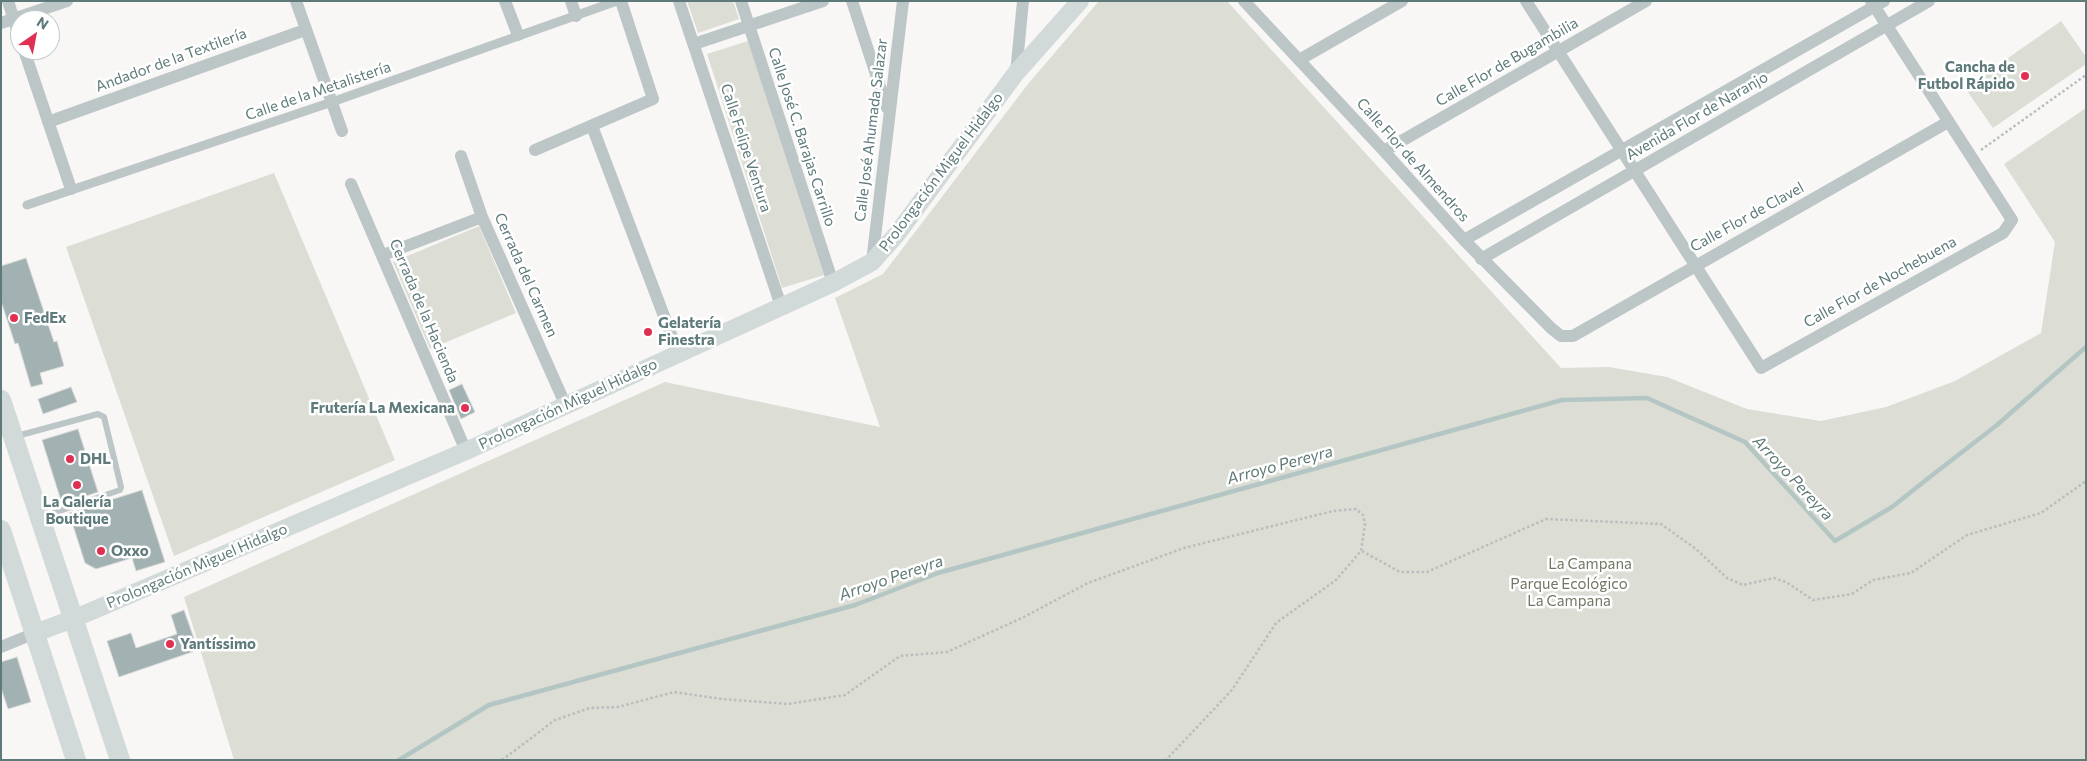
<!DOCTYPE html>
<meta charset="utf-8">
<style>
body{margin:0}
#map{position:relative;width:2087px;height:761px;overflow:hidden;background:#f8f7f6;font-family:Commissioner,sans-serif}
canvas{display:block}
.frame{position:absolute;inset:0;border:2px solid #5f7a7a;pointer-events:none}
.north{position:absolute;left:10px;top:10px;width:50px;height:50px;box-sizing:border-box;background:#fff;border:1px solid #bfcaca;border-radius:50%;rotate:33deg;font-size:14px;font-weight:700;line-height:20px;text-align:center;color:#5f7a7a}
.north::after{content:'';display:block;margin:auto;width:18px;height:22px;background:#df3052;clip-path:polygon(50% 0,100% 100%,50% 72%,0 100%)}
</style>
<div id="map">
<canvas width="2087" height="761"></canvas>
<div class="frame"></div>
<div class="north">N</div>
</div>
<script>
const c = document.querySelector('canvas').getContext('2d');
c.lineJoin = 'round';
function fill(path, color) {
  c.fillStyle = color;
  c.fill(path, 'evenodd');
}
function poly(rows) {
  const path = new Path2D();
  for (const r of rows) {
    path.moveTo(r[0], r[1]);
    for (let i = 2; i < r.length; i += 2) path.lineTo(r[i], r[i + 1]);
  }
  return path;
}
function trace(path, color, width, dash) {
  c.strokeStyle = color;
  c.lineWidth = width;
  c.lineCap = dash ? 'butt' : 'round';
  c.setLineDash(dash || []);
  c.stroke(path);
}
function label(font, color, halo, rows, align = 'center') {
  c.font = font + ' Commissioner,sans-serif';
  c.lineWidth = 5;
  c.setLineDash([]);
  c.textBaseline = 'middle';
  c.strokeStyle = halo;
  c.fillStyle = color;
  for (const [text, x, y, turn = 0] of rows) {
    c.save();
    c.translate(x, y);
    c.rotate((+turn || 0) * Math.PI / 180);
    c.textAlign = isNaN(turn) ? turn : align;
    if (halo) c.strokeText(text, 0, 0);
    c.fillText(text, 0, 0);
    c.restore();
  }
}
fill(poly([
 [687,1,733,1,739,19,698,33],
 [1099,1,1227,1,1561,368,1609,367,1667,377,1747,409,1821,421,1886,407,1955,381,2041,333,2055,242,2004,164,2086,108,2086,760,234,760,184,597,665,382,880,427,835,298,883,274,1028,84],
 [2061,21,2086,57,2086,64,1993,128,1965,88],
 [748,41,824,275,782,288,707,54],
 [274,173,395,460,174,556,66,247],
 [479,226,516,313,430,349,393,262]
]), '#dcddd5');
trace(poly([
 [399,760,489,705,855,605,938,573,1562,400,1647,398,1745,442,1835,541,1892,507,1926,480,1997,425,2086,347]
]), '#b4c6c3', 4.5);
const building = poly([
 [26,258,54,342,57,341,64,366,40,373,43,384,31,387,18,343,15,344,1,301,1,266,26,258],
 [462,384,475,412,461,419,449,390,462,384],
 [71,387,77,402,43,414,38,399,71,387],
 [78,429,98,492,62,504,42,440,78,429],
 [142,490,165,562,136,571,132,558,96,569,85,563,69,513,142,490],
 [184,610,198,650,119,677,107,641,131,633,136,648,177,634,171,615,184,610],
 [17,657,31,702,8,709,1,688,1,662,17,657]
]);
fill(building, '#a2b2b2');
trace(building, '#dad9d8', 1);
trace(poly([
 [1981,150,2086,75],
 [1362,551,1400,572,1427,572,1546,519,1661,524,1696,549,1727,578,1743,585,1774,578,1786,582,1813,600,1852,594,1873,580,1911,573,1967,535,2041,513,2086,481],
 [502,760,555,720,590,708,618,707,674,692,722,699,788,704,845,695,900,656,947,652,1024,617,1088,583,1184,548,1333,511,1356,509,1363,515,1365,524,1361,551,1336,580,1276,623,1232,690,1166,760]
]), '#b8bebe', 2.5, [2.5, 2.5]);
trace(poly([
 [17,436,98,414,104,417,121,487,120,490,42,517]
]), '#bdc6c6', 6);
trace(poly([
 [27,205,332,102,617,1]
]), '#bdc6c6', 9);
trace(poly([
 [8,1,20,39],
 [296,1,342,131],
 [505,1,518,35],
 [571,1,576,16],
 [679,1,781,306],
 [741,1,833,283],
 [852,1,887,108],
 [1244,1,1384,151,1464,240,1551,328,1561,336,1573,336,1948,122],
 [1526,1,1761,368,2003,233,2012,220,1871,1],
 [1,23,67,1],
 [694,44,823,1],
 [24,50,71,189],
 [1299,60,1402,1],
 [1016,73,1023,1],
 [48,122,305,30],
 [592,126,678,353],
 [535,150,653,99,621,1],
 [1384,151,1646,1],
 [461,156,482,217,566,406],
 [351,184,466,451],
 [1464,240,1884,1],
 [383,255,482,217],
 [1481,259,1929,1],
 [872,262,903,1],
 [1,647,35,633]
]), '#bdc6c6', 12);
trace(poly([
 [35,633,73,619,466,451,833,283,872,262,897,234,1016,73,1080,1]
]), '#d2d9d9', 18);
trace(poly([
 [1,400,120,760],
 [1,530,76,760]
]), '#d2d9d9', 20);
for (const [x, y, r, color] of [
 [2025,76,5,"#df3052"],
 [14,318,5,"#df3052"],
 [648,332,5,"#df3052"],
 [465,408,5,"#df3052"],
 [70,459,5,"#df3052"],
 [77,485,5,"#df3052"],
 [101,551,5,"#df3052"],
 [170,644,5,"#df3052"]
]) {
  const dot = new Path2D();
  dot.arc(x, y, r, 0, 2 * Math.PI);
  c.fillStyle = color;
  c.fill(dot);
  trace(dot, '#fff', 2);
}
label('15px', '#5f7a7a', '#fff', [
 ["Andador de la Textilería",171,60,-20],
 ["Calle Flor de Bugambilia",1507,62,-30],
 ["Calle de la Metalistería",318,91,-19],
 ["Avenida Flor de Naranjo",1697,116,-30],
 ["Calle José Ahumada Salazar",871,130,-83],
 ["Calle José C. Barajas Carrillo",802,137,72],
 ["Calle Felipe Ventura",746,148,72],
 ["Calle Flor de Almendros",1413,160,48],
 ["Prolongación Miguel Hidalgo",941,172,-53],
 ["Calle Flor de Clavel",1747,217,-29],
 ["Cerrada del Carmen",526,275,66],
 ["Calle Flor de Nochebuena",1880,282,-29],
 ["Cerrada de la Hacienda",424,311,67],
 ["Prolongación Miguel Hidalgo",568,404,-25],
 ["Prolongación Miguel Hidalgo",197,566,-23]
]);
label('bold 15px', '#5f7a7a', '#fff', [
 ["Cancha de",2015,67,"right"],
 ["Futbol Rápido",2015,84,"right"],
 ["FedEx",24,318],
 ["Gelatería",658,323],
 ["Finestra",658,340],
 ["Frutería La Mexicana",455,408,"right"],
 ["DHL",80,459],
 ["La Galería",77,502,"center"],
 ["Boutique",77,519,"center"],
 ["Oxxo",111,551],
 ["Yantíssimo",180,644]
], 'left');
label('15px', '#707863', '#fff', [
 ["La Campana",1590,564],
 ["Parque Ecológico",1569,584],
 ["La Campana",1569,601]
]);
label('italic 16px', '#5f7a76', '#fff', [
 ["Arroyo Pereyra",1280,465,-15],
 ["Arroyo Pereyra",1793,478,47],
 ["Arroyo Pereyra",891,578,-19]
]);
</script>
